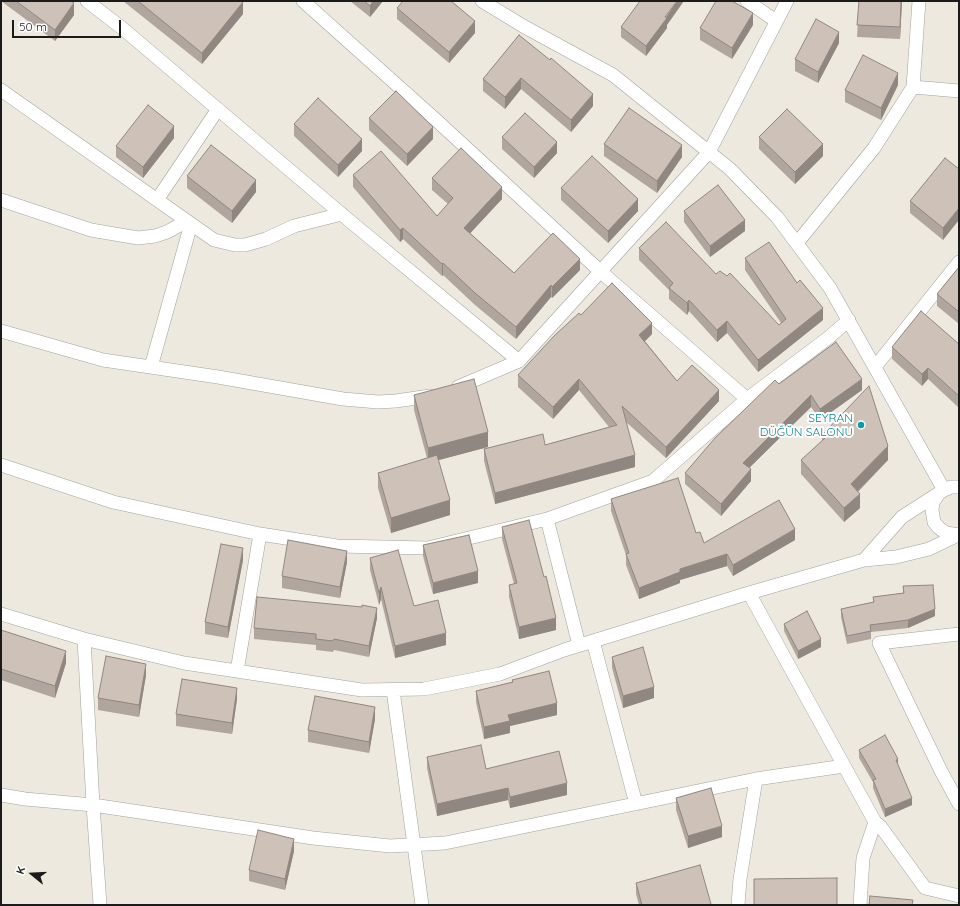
<!DOCTYPE html>
<meta charset="utf-8">
<style>
body{margin:0}
#map{position:relative;width:960px;height:906px;overflow:hidden;background:#eee9df;font-family:Quicksand,sans-serif}
canvas{display:block}
.frame{position:absolute;inset:0;border:2px solid #1b1b1b;pointer-events:none}
.north{position:absolute;left:12px;top:854px;width:40px;height:40px;-webkit-text-stroke:3px #fff;paint-order:stroke;rotate:288deg;font-size:11px;font-weight:700;line-height:16px;text-align:center;color:#1b1b1b}
.north::after{content:'';display:block;margin:auto;width:14px;height:18px;background:#1b1b1b;clip-path:polygon(50% 0,100% 100%,50% 72%,0 100%)}
.scale{position:absolute;left:12px;top:20px;width:109px;height:18px;box-sizing:border-box;border:2px solid #1b1b1b;border-top:0;padding-left:5px;font-size:12px;line-height:14px;white-space:nowrap;color:#1b1b1b;-webkit-text-stroke:3px #fff;paint-order:stroke}
</style>
<div id="map">
<canvas width="960" height="906"></canvas>
<div class="frame"></div>
<div class="north">K</div>
<div class="scale">50 m</div>
</div>
<script>
const c = document.querySelector('canvas').getContext('2d');
c.lineJoin = 'round';
function poly(rows) {
  const path = new Path2D();
  for (const r of rows) {
    path.moveTo(r[0], r[1]);
    for (let i = 2; i < r.length; i += 2) path.lineTo(r[i], r[i + 1]);
  }
  return path;
}
function trace(path, color, width, dash) {
  c.strokeStyle = color;
  c.lineWidth = width;
  c.lineCap = dash ? 'butt' : 'round';
  c.setLineDash(dash || []);
  c.stroke(path);
}
function fill(path, color) {
  c.fillStyle = color;
  c.fill(path, 'evenodd');
}
function label(font, color, halo, rows, align = 'center') {
  c.font = font + ' Quicksand,sans-serif';
  c.lineWidth = 4;
  c.setLineDash([]);
  c.textBaseline = 'middle';
  c.strokeStyle = halo;
  c.fillStyle = color;
  for (const [text, x, y, turn = 0] of rows) {
    c.save();
    c.translate(x, y);
    c.rotate((+turn || 0) * Math.PI / 180);
    c.textAlign = isNaN(turn) ? turn : align;
    if (halo) c.strokeText(text, 0, 0);
    c.fillText(text, 0, 0);
    c.restore();
  }
}
const minor = poly([
 [87,1,122,28,351,222,519,361,709,152,787,1],
 [303,1,435,119,600,271,747,399],
 [482,1,523,26,613,75,730,169,777,217,830,288,944,490],
 [747,1,776,21],
 [913,87,959,91],
 [1,90,214,240,235,245,245,245,266,239,294,226,342,214],
 [1,200,91,230,138,238,155,236,167,232,187,221],
 [157,200,218,109],
 [797,243,874,148,913,87,919,1],
 [1,331,103,360,218,377,343,399,378,402,396,401,430,396],
 [151,367,191,224],
 [875,367,959,262],
 [458,387,519,361],
 [1,465,113,502,260,534,337,546,428,548,547,519,653,481,747,399,828,338,849,320],
 [938,495,933,502,932,510,934,522,939,528,946,533,959,535],
 [547,519,579,645],
 [864,560,902,517,944,490,951,487,959,487],
 [749,593,875,822,881,827,925,888,959,896],
 [1,614,84,639,184,663,362,690,424,689,500,674,564,650,749,593,864,560,896,557,929,549,958,535],
 [959,634,879,643,941,771,959,804],
 [84,639,93,805,100,905],
 [593,641,636,804],
 [237,671,260,534],
 [393,690,422,905],
 [1,795,25,799,93,805,313,838,390,846,445,843,756,779,844,766],
 [738,905,740,879,756,779],
 [860,905,863,858,875,822]
]);
trace(minor, '#a2a2a2', 14);
trace(minor, '#fff', 13);
fill(poly([
 [1,1,71,1,74,15,55,41],
 [123,1,242,1,243,14,202,64],
 [350,1,383,1,370,17],
 [859,1,902,1,900,39,857,37],
 [397,8,475,33,449,63,397,19],
 [667,25,667,28,646,56,621,37,621,27],
 [753,25,732,59,700,40,700,28],
 [519,35,593,106,571,132,521,89,505,109,483,91,483,79],
 [839,43,818,83,795,71,795,59],
 [898,85,881,120,845,102,845,90],
 [369,118,433,139,407,166,369,130],
 [294,124,362,151,338,177,294,136],
 [502,137,557,153,534,178,502,149],
 [759,137,823,156,795,184,759,149],
 [174,138,143,178,116,157,116,146],
 [604,144,682,157,657,193,604,156],
 [959,169,943,240,910,213,910,201],
 [353,175,437,216,448,204,432,190,432,178,502,199,470,233,514,273,580,270,552,298,551,297,516,339,475,305,443,275,442,276,403,239,400,242,353,187],
 [187,176,256,192,232,223,187,188],
 [561,188,638,211,608,243,561,200],
 [684,211,745,231,710,257,684,222],
 [639,248,716,274,779,325,781,323,745,270,745,258,797,283,823,320,758,372,727,333,717,342,689,311,687,315,669,299,669,290,639,260],
 [959,267,959,324,937,306,937,294],
 [581,315,652,334,645,341,677,381,719,401,666,458,626,422,635,467,495,504,484,461,484,449,545,445,609,427,579,390,553,419,518,387,518,375],
 [959,344,959,408,928,379,922,386,892,359,892,347],
 [779,384,862,390,820,420,811,407,749,468,751,481,721,516,685,484,685,473],
 [414,395,488,447,438,460,450,515,391,533,378,488,378,473,427,458,414,410],
 [822,435,888,460,858,492,860,508,844,522,801,474,801,460,822,441],
 [611,499,696,533,704,543,795,540,733,576,727,566,680,580,680,583,639,599,626,565,626,555,611,511],
 [502,527,556,630,519,639,509,597,509,585,514,584,502,539],
 [423,545,478,583,433,594,423,556],
 [370,558,414,606,446,645,395,658,381,599,379,605,370,570],
 [243,560,228,638,205,634,205,622],
 [347,562,340,598,282,588,282,576],
 [903,586,935,616,908,628,871,632,871,639,847,644,841,617,841,609,873,602,873,597,903,593],
 [377,618,369,657,334,650,333,652,316,650,316,645,254,639,254,628],
 [784,624,821,647,798,659,784,631],
 [1,630,66,663,55,698,1,680],
 [612,657,654,698,623,708,612,668],
 [146,675,139,717,98,710,98,698],
 [512,680,557,715,510,726,510,733,484,739,476,702,476,691,512,682],
 [237,699,232,734,176,726,176,714],
 [375,719,369,753,308,742,308,730],
 [859,750,912,805,885,817,873,788,873,782,859,758],
 [427,757,486,769,567,795,510,808,508,800,437,816,427,768],
 [676,798,722,837,688,848,676,810],
 [294,851,285,890,249,881,249,870],
 [636,883,711,905,639,905,636,894]
]), '#b1a69e');
fill(poly([
 [373,1,383,1,370,17,370,6],
 [677,1,684,1,667,25,667,28,646,56,646,46],
 [901,1,902,1,900,39,900,27],
 [243,2,243,14,202,64,202,53],
 [74,3,74,15,55,41,55,30],
 [753,13,753,25,732,59,732,48],
 [475,21,475,33,449,63,449,52],
 [839,32,839,43,818,83,818,72],
 [898,73,898,85,881,120,881,108],
 [521,78,521,89,505,109,505,97],
 [593,94,593,106,571,132,571,120],
 [2,108,2,119,1,121,1,109],
 [174,126,174,138,143,178,143,167],
 [433,127,433,139,407,166,407,154],
 [362,139,362,151,338,177,338,165],
 [557,142,557,153,534,178,534,167],
 [823,144,823,156,795,184,795,172],
 [682,145,682,157,657,193,657,181],
 [256,180,256,192,232,223,232,211],
 [502,187,502,199,464,240,464,228],
 [638,199,638,211,608,243,608,231],
 [959,208,959,220,943,240,943,228],
 [745,220,745,231,710,257,710,246],
 [403,228,403,239,400,242,400,230],
 [580,259,580,270,552,298,552,287],
 [443,263,443,275,442,276,442,264],
 [551,285,551,297,516,339,516,327],
 [689,300,689,311,687,315,687,303],
 [823,308,823,320,758,372,758,360],
 [727,321,727,333,717,342,717,330],
 [652,323,652,334,639,347,639,335],
 [928,368,928,379,922,386,922,374],
 [579,379,579,390,553,419,553,407],
 [862,379,862,390,820,420,820,409],
 [719,390,719,401,666,458,666,447],
 [811,395,811,407,743,474,743,463],
 [488,432,488,447,428,463,428,448],
 [888,446,888,460,851,498,851,484],
 [635,455,635,467,495,504,495,493],
 [751,469,751,481,721,516,721,504],
 [860,494,860,508,844,522,844,508],
 [450,500,450,515,391,533,391,518],
 [795,529,795,540,733,576,733,565],
 [243,548,243,560,228,638,228,627],
 [347,551,347,562,340,598,340,587],
 [727,554,727,566,680,580,680,583,639,599,639,588,680,569],
 [478,571,478,583,433,594,433,583],
 [381,587,381,599,379,605,379,593],
 [377,608,377,618,369,657,369,646],
 [935,609,935,616,908,628,908,620],
 [556,618,556,630,519,639,519,627],
 [446,633,446,645,395,658,395,646],
 [821,639,821,647,798,659,798,651],
 [66,651,66,663,55,698,55,686],
 [146,664,146,675,139,717,139,705],
 [654,687,654,698,623,708,623,696],
 [237,688,237,699,232,734,232,723],
 [557,703,557,715,510,726,510,733,484,739,484,727,508,715],
 [375,707,375,719,369,753,369,742],
 [898,759,898,766,896,760],
 [567,783,567,795,510,808,510,797],
 [508,788,508,800,437,816,437,804],
 [912,798,912,805,885,817,885,809],
 [722,826,722,837,688,848,688,836],
 [294,839,294,851,285,890,285,879]
]), '#908781');
const building = poly([
 [16,1,71,1,74,3,55,30,16,1],
 [138,1,242,1,243,2,202,53,138,1],
 [364,1,373,1,370,6,364,1],
 [403,1,451,1,475,21,449,52,397,8,403,1],
 [640,1,677,1,665,17,667,18,646,46,621,27,640,1],
 [716,1,732,1,753,13,732,48,700,28,716,1],
 [859,1,901,1,900,27,857,25,859,1],
 [816,19,839,32,818,72,795,59,816,19],
 [519,35,550,60,551,58,593,94,571,120,521,78,505,97,483,79,519,35],
 [863,55,898,73,881,108,845,90,863,55],
 [396,91,433,127,407,154,369,118,396,91],
 [318,98,362,139,338,165,294,124,318,98],
 [148,105,174,126,143,167,116,146,148,105],
 [629,108,682,145,657,181,604,144,629,108],
 [787,109,823,144,795,172,759,137,787,109],
 [525,113,557,142,534,167,502,137,525,113],
 [211,145,256,180,232,211,187,176,211,145],
 [461,148,502,187,464,228,514,273,553,233,580,259,552,287,551,285,516,327,475,293,443,263,442,264,403,228,400,230,353,175,381,151,437,216,453,198,432,178,461,148],
 [592,156,638,199,608,231,561,188,592,156],
 [945,158,959,169,959,208,943,228,910,201,945,158],
 [718,185,745,220,710,246,684,211,718,185],
 [666,222,716,274,720,271,727,276,730,273,779,325,786,319,745,258,769,242,797,283,800,280,823,308,758,360,727,321,717,330,689,300,687,303,669,288,673,283,639,248,666,222],
 [959,267,959,312,937,294,959,267],
 [612,283,652,323,639,335,677,381,692,365,719,390,666,447,622,406,635,455,495,493,484,449,543,434,545,445,617,425,579,379,553,407,518,375,554,336,579,313,581,315,612,283],
 [921,311,959,344,959,396,928,368,922,374,892,347,921,311],
 [836,342,862,379,820,409,811,395,743,463,751,469,721,504,685,473,715,438,775,380,779,384,836,342],
 [474,379,488,432,428,448,414,395,474,379],
 [869,386,888,446,851,484,860,494,844,508,801,460,825,438,822,435,869,386],
 [437,455,450,500,391,518,378,473,437,455],
 [678,478,696,533,700,532,704,543,779,500,795,529,733,565,727,554,680,569,680,572,639,588,626,554,629,553,611,499,678,478],
 [529,520,544,577,546,576,556,618,519,627,509,585,517,583,502,527,529,520],
 [469,535,478,571,433,583,423,545,469,535],
 [288,540,347,551,340,587,282,576,288,540],
 [221,544,243,548,228,627,205,622,221,544],
 [398,550,414,606,438,600,446,633,395,646,381,587,379,593,370,558,398,550],
 [933,585,935,609,908,620,870,625,871,631,847,636,841,609,874,602,873,597,904,593,903,586,933,585],
 [257,597,362,607,362,605,377,608,369,646,334,639,333,641,316,639,316,634,254,628,257,597],
 [807,611,821,639,798,651,784,624,807,611],
 [1,630,66,651,55,686,1,669,1,630],
 [643,647,654,687,623,696,612,657,643,647],
 [106,656,146,664,139,705,98,698,106,656],
 [549,671,557,703,508,715,510,721,484,727,476,691,513,682,512,680,549,671],
 [182,679,237,688,232,723,176,714,182,679],
 [315,696,375,707,369,742,308,730,315,696],
 [885,735,898,759,896,760,912,798,885,809,873,780,876,779,859,750,885,735],
 [481,745,486,769,559,751,567,783,510,797,508,788,437,804,427,757,481,745],
 [711,788,722,826,688,836,676,798,711,788],
 [258,830,294,839,285,879,249,870,258,830],
 [700,865,711,904,707,905,642,905,636,883,700,865],
 [837,878,837,905,754,905,754,879,837,878],
 [870,896,913,900,912,905,869,905,870,896]
]);
fill(building, '#cec1b8');
trace(building, '#908781', 1);
for (const [x, y, r, color] of [
 [861,425,4,"#0f9aa8"]
]) {
  const dot = new Path2D();
  dot.arc(x, y, r, 0, 2 * Math.PI);
  c.fillStyle = color;
  c.fill(dot);
  trace(dot, '#fff', 1.5);
}
label('12px', '#0d838f', '#fff', [
 ["SEYRAN",853,418],
 ["DÜĞÜN SALONU",853,432]
], 'right');
</script>
